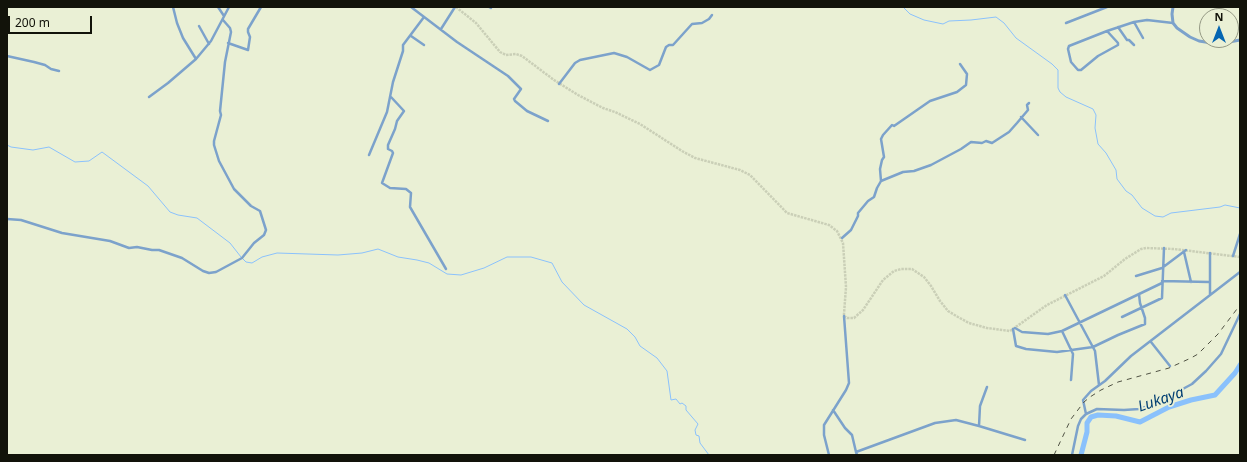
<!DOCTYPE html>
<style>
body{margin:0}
#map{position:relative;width:1247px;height:462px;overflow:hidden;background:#eaf0d5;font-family:"Noto Sans",sans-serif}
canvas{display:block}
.frame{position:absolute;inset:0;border:8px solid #12130a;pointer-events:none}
.north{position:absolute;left:1199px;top:8px;width:40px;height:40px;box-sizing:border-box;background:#eaf0d5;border:1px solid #949884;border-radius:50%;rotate:0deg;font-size:11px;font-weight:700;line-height:16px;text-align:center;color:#12130a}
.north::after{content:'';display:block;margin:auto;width:14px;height:18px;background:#0566b2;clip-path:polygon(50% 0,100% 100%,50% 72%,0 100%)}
.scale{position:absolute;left:8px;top:16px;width:84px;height:18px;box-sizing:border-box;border:2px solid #12130a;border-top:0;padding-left:5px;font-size:12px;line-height:14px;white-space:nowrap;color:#12130a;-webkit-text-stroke:3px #eaf0d5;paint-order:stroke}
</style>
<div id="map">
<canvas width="1247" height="462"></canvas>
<div class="frame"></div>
<div class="north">N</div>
<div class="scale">200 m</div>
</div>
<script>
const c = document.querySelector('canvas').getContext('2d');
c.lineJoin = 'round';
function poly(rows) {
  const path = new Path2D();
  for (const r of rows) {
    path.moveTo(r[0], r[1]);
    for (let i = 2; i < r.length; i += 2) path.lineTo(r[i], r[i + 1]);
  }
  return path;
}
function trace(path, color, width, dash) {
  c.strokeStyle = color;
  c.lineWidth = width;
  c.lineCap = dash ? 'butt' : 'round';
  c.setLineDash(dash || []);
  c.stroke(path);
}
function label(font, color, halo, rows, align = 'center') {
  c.font = font + ' "Noto Sans",sans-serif';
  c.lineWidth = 3.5;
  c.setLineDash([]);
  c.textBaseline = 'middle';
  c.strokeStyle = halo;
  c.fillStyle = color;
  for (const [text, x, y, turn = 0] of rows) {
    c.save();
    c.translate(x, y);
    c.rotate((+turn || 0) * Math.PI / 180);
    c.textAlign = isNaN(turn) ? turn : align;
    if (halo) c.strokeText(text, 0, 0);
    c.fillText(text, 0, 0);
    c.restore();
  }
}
trace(poly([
 [903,7,910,14,924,20,943,24,949,21,971,20,996,17,1004,23,1016,38,1052,64,1058,70,1058,88,1060,92,1066,97,1093,109,1096,115,1095,128,1098,144,1106,153,1116,170,1117,179,1126,191,1132,195,1142,208,1155,216,1163,217,1171,213,1220,207,1225,205,1240,208],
 [7,145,11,147,33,150,49,147,75,162,89,161,102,152,148,186,170,212,178,215,197,218,230,243,241,257],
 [243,259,246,262,252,263,262,257,277,253,338,255,362,253,378,249,398,257,417,260,429,263,447,274,461,275,484,268,507,257,531,257,552,263,562,282,584,305,627,329,635,337,640,346,657,358,667,371,671,400,676,399,680,404,682,403,686,406,686,410,698,424,695,430,696,435,699,436,700,443,709,455]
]), '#8ac1fc', 1);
trace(poly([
 [1081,455,1087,432,1087,423,1091,417,1098,415,1116,416,1140,422,1169,407,1191,400,1215,395,1235,373,1240,365]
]), '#8ac1fc', 5);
trace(poly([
 [456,7,476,23,500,52,506,55,516,54,522,56,554,80,578,95,603,108,615,112,640,124,682,151,695,158,740,170,750,175,787,213,829,225,837,231,843,243,846,287,844,314,844,316,847,318,854,318,863,310,883,280,894,271,901,269,912,269,924,277,931,286,940,301,948,311,958,317,969,323,987,328,1010,331,1047,305,1104,276,1125,259,1141,249,1146,248,1174,249,1240,257]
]), '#cacfb7', 2.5, [2.5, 1]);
trace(poly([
 [173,7,177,23,183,38,196,59],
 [218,7,224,16],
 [411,7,457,42,508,76,521,89,514,99,515,101,527,111,548,121],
 [489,7,491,8],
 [1134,22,1143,38],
 [1066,23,1107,7],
 [199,26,209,44],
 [1118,27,1127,40,1129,40,1134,45],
 [441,29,455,7],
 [1107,31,1118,43,1118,45,1098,56,1081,70,1078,70,1071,62,1068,49,1069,46,1107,31,1134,22,1147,20,1173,23],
 [1231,31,1240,28],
 [411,36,424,45],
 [228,43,248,50,250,37,248,32,248,29,261,7],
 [7,56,34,62,45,65,51,69,59,71],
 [559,84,575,63,580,60,614,53,627,57,650,70,659,65,666,47,669,45,673,45,692,24,702,23,709,19,712,15],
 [149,97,168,83,196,59,211,41,229,7],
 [391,97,404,111,397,121,395,129,388,145,388,149,392,151,393,153,382,183,390,188,406,189,411,193,410,207,446,269],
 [1021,117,1038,135],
 [369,155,387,112,393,82,403,51,403,45,424,17],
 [881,181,903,172,914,171,931,165,961,149,971,142,982,143,986,141,992,143,1009,132,1017,123,1028,110,1027,105,1029,103],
 [7,219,21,220,62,233,110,241,129,248,137,247,152,250,159,250,182,258,203,271,209,273,216,272,242,258,254,243,264,235,266,230,260,211,251,206,234,189,219,161,214,145,214,141,221,115,220,111,225,62,231,32,230,28,223,20],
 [842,238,851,230,858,216,858,213,868,201,874,197,877,188,881,181,880,169,882,160,884,157,881,139,883,135,892,125,894,126,930,101,957,92,966,85,967,74,960,64],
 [1184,252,1191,282],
 [1210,253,1210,294],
 [1233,256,1240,234],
 [1136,276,1162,268,1186,250],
 [1162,281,1209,282],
 [1065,295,1095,351,1099,385],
 [1122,317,1162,298,1164,248],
 [1015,328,1022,332,1048,334,1062,331,1162,283],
 [1013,329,1016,346,1026,349,1057,352,1093,347,1118,335,1145,324,1145,318,1140,303,1139,294],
 [1062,331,1073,354,1071,380],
 [1151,342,1170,366],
 [833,410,845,428,852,435,856,452],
 [1086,414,1083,400,1091,391,1105,381,1131,356,1240,272],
 [979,426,1025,440],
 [829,455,824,435,824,425,846,390,849,383,844,316],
 [857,455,856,452,935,423,956,420,979,426,980,406,987,387],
 [1072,455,1078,426,1081,419,1086,414,1097,409,1124,410,1139,409,1155,404,1192,384,1206,371,1221,354,1240,314]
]), '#7ca2cb', 2.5);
trace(poly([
 [1173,7,1172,14,1173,23,1177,28,1190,37,1199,41,1218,44,1240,40]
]), '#7ca2cb', 3);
trace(poly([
 [1054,455,1071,419,1084,402,1090,397,1101,390,1118,382,1169,368,1191,358,1198,354,1218,334,1240,305]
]), '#4f5143', 1, [5, 5]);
label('italic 15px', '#003e72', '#eaf0d5', [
 ["Lukaya",1161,400,-19]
]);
</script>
